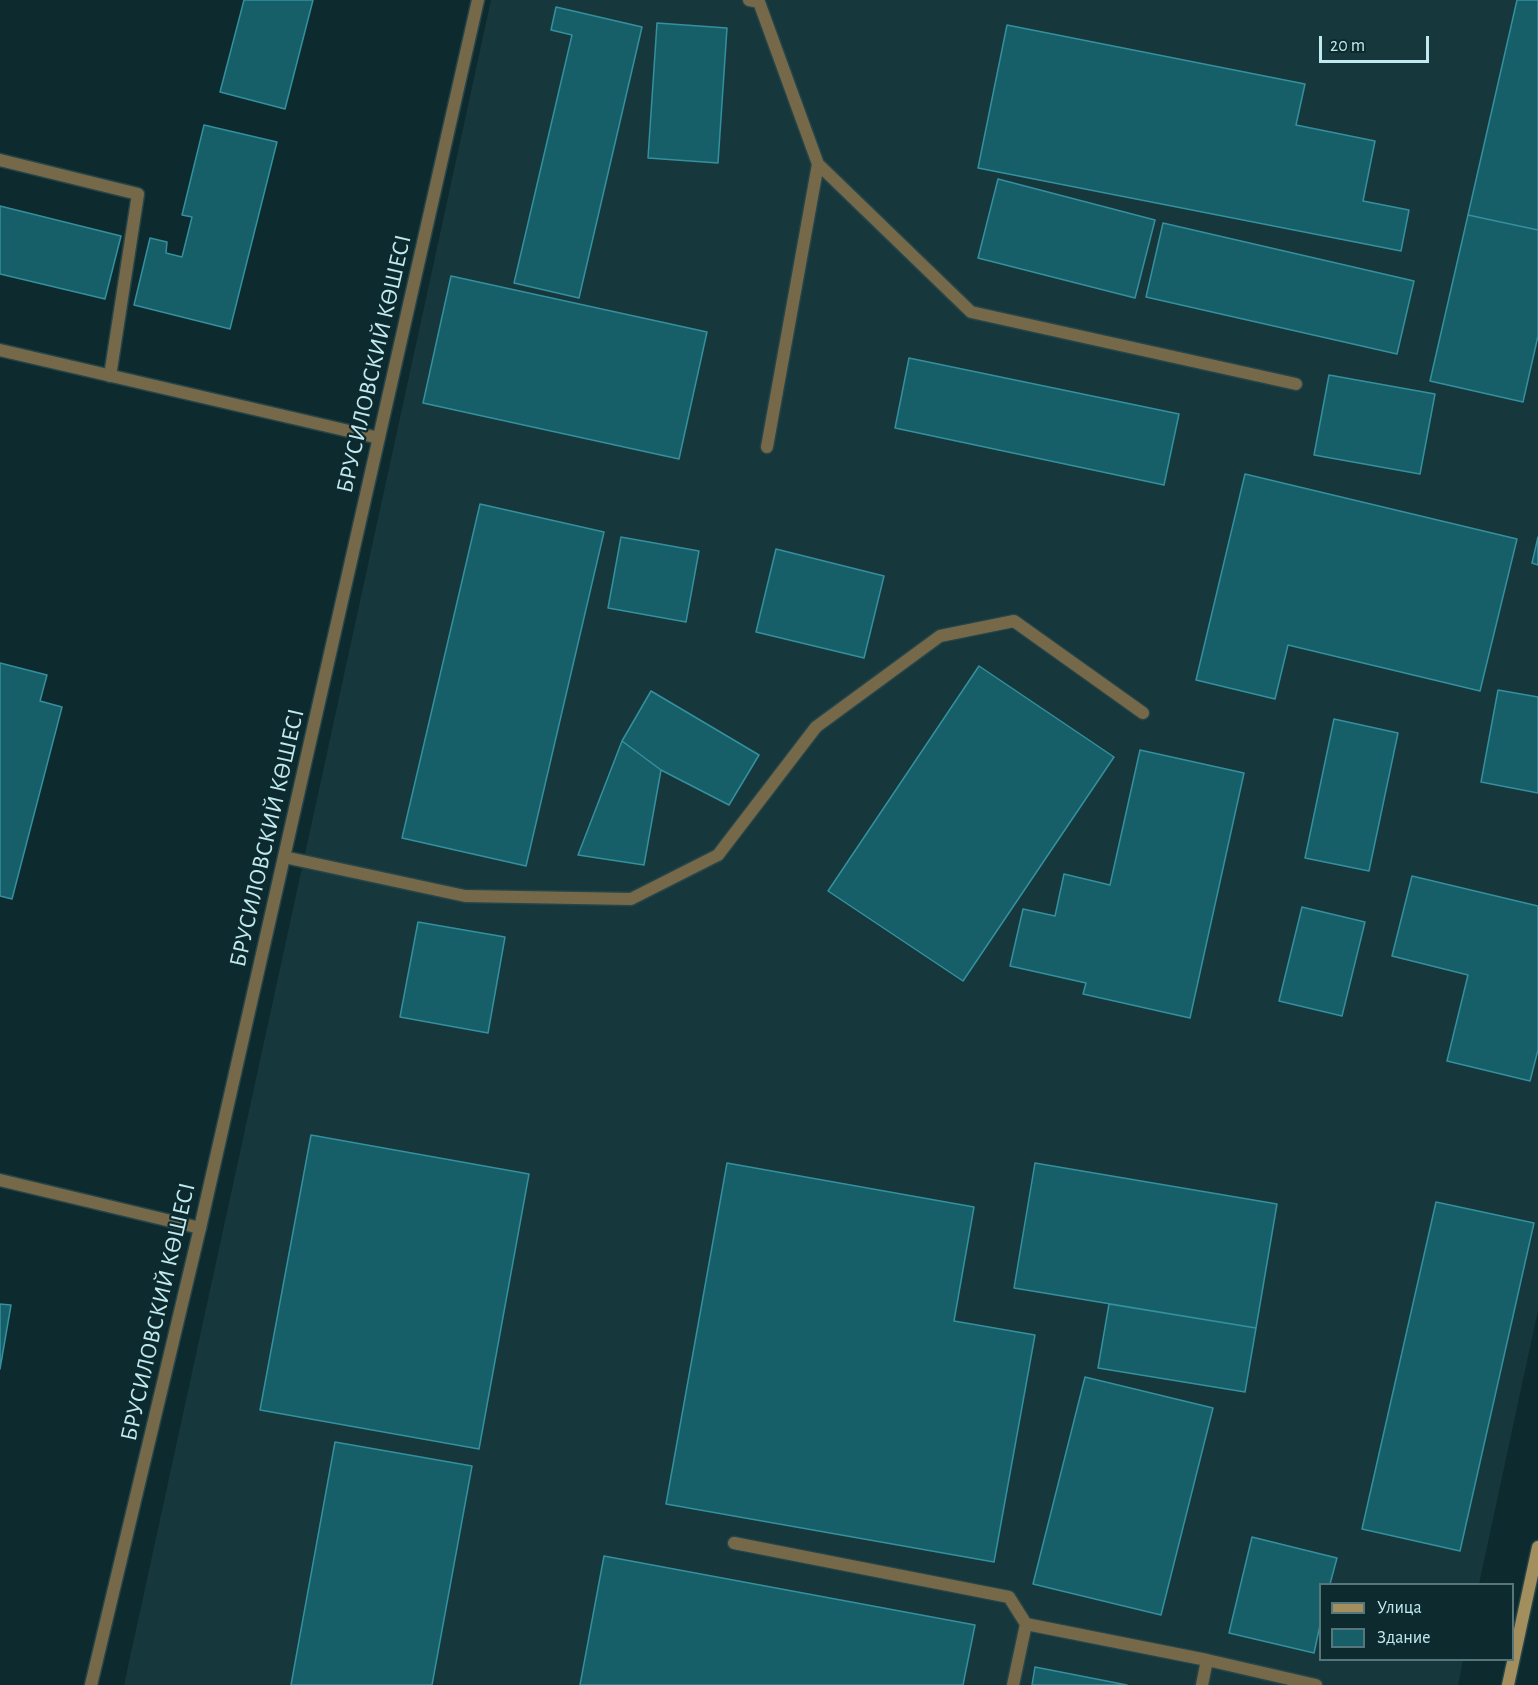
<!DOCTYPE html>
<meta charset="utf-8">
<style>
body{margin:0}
#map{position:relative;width:1538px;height:1685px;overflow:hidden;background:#0d2a2e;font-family:"Alegreya Sans",sans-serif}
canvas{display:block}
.legend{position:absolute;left:1319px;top:1583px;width:195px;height:78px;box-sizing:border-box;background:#0d2a2e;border:2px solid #55777c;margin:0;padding:8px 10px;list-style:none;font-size:18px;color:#c1eaf0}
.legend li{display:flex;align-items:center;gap:12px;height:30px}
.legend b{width:30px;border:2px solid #55777c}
.scale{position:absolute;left:1319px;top:36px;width:110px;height:27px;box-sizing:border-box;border:3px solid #c1eaf0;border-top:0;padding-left:8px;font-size:18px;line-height:21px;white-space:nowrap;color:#c1eaf0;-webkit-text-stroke:4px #0d2a2e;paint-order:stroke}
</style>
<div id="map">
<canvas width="1538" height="1685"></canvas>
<ul class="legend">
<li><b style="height:8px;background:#a38f5e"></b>Улица</li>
<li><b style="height:16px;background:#165f68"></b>Здание</li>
</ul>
<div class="scale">20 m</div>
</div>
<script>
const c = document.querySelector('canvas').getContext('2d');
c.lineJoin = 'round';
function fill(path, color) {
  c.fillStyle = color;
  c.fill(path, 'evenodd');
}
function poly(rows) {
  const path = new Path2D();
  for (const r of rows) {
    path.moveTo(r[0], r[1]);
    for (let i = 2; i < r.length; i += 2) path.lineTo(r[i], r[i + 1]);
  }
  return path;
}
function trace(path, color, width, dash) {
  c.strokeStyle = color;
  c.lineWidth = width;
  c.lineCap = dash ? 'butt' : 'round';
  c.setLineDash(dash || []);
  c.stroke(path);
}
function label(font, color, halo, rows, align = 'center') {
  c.font = font + ' "Alegreya Sans",sans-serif';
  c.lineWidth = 4.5;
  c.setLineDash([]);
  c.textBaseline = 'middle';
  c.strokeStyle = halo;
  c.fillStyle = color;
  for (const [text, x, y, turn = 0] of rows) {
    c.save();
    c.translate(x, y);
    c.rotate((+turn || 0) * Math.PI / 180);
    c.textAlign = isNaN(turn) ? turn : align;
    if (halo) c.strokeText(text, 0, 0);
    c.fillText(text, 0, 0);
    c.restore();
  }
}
fill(poly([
 [491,0,1538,0,1538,1310,1479,1584,1320,1584,1320,1660,1463,1660,1458,1685,124,1685]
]), '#16383d');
const building = poly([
 [244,0,313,0,285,109,220,92,244,0],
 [1517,0,1538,0,1538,230,1468,215,1517,0],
 [556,7,642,27,579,298,514,283,572,35,551,30,556,7],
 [657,23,727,28,718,163,648,158,657,23],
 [1007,25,1305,84,1296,125,1375,141,1363,201,1409,210,1401,251,978,168,1007,25],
 [204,125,277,142,230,329,134,305,150,238,167,242,166,253,182,257,192,217,182,215,204,125],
 [998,179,1155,220,1135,298,978,258,998,179],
 [0,206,121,236,105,299,0,274,0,206],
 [1468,215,1538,230,1538,336,1523,402,1430,381,1468,215],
 [1163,223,1414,281,1397,354,1146,297,1163,223],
 [451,276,707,332,679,459,423,403,451,276],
 [909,358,1179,414,1164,485,895,428,909,358],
 [1329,375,1435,394,1420,474,1314,455,1329,375],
 [1245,474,1517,539,1480,691,1288,645,1275,699,1196,680,1245,474],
 [480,504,604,532,526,866,402,838,480,504],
 [621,537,699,551,686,622,608,608,621,537],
 [1538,537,1538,565,1532,563,1538,537],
 [776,549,884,576,864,658,756,632,776,549],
 [0,663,47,675,40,701,62,707,12,899,0,896,0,663],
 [979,666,1114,757,963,981,828,891,979,666],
 [1498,690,1538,697,1538,793,1481,782,1498,690],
 [651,691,759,755,729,805,661,770,622,741,651,691],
 [1334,719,1398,733,1369,871,1305,858,1334,719],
 [622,741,661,770,644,865,578,855,622,741],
 [1140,750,1244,773,1190,1018,1083,994,1086,983,1010,966,1023,909,1055,916,1064,874,1110,885,1140,750],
 [1412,876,1538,906,1538,1050,1530,1081,1447,1061,1468,975,1392,956,1412,876],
 [1302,907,1365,922,1342,1016,1279,1001,1302,907],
 [418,922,505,937,488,1033,400,1017,418,922],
 [311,1135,529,1174,479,1449,260,1410,311,1135],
 [727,1163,974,1207,954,1321,1035,1335,994,1562,666,1504,727,1163],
 [1035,1163,1277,1204,1256,1328,1014,1288,1035,1163],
 [1436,1202,1534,1223,1460,1551,1362,1529,1436,1202],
 [0,1304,11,1305,0,1369,0,1304],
 [1109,1304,1256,1328,1245,1392,1098,1368,1109,1304],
 [1085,1377,1213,1408,1161,1615,1033,1584,1085,1377],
 [335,1442,472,1466,432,1685,291,1685,335,1442],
 [1252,1537,1337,1558,1330,1584,1320,1584,1320,1625,1314,1653,1229,1633,1252,1537],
 [604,1556,975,1625,963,1685,580,1685,604,1556],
 [1035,1667,1127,1685,1032,1685,1035,1667]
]);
fill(building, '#165f68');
trace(building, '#35909e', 1.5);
const lane = poly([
 [749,0,759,2,818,164,767,447],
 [0,160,138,194,110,376],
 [818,164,971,312,1296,384],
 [284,857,465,896,631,899,718,855,816,727,940,636,1014,621,1143,713],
 [0,1180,200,1228],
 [734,1543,1009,1597,1026,1624,1207,1660,1316,1685],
 [1013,1685,1026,1624],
 [1202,1685,1207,1660]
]);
const street = poly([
 [0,350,379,438],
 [91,1685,200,1228,478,0]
]);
const secondary = poly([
 [1508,1685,1538,1547]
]);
trace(lane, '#264549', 15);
trace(street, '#264549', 15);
trace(secondary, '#264549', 15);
trace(lane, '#75694a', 12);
trace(street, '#75694a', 12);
trace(secondary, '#a38f5e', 12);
label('24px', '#c1eaf0', '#0d2a2e', [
 ["БРУСИЛОВСКИЙ КӨШЕСІ",374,364,-77],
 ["БРУСИЛОВСКИЙ КӨШЕСІ",267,838,-77],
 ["БРУСИЛОВСКИЙ КӨШЕСІ",158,1312,-77]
]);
</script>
